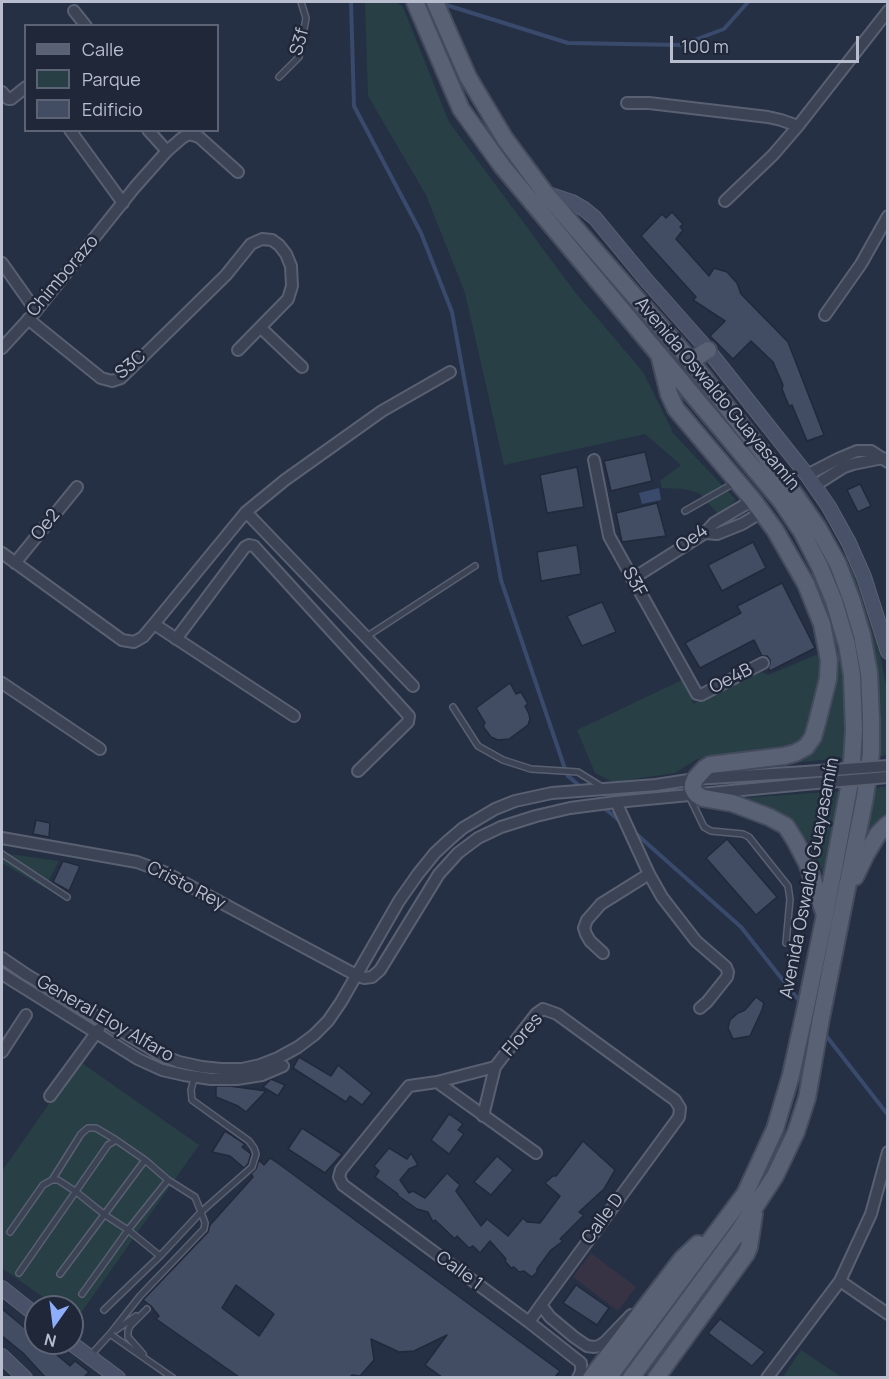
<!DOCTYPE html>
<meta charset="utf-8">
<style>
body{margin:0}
#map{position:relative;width:889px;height:1379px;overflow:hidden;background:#263044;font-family:Manrope,sans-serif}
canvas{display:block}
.frame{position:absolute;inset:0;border:3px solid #b8becd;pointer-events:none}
.legend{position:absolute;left:24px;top:24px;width:195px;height:108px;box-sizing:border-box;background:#1f2739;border:2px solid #5c6374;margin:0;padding:8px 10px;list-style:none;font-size:18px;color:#b8becd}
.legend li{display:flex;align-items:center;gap:12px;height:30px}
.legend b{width:30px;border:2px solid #5c6374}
.north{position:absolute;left:24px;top:1295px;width:60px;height:60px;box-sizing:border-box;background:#1f2739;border:2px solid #5c6374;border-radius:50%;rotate:194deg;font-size:16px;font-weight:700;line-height:24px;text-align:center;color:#b8becd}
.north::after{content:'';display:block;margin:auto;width:21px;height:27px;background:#8eaefc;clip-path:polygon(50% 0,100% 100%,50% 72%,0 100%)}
.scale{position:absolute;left:670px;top:36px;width:189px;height:27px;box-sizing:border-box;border:3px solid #b8becd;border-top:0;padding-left:8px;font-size:18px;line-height:21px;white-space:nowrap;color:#b8becd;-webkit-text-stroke:4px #1f2739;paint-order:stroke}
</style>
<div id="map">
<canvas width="889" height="1379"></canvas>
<div class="frame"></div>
<ul class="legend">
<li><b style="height:8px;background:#596174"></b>Calle</li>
<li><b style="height:16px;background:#283f45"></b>Parque</li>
<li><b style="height:16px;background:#424d64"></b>Edificio</li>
</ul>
<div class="north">N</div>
<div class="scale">100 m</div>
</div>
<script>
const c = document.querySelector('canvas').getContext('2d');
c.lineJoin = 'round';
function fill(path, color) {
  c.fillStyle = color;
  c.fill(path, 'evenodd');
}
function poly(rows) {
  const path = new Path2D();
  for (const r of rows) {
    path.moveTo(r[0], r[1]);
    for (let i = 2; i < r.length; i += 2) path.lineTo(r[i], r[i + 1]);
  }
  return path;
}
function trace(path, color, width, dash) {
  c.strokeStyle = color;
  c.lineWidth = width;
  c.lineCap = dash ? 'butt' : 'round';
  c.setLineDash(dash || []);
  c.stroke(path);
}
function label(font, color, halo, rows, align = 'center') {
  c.font = font + ' Manrope,sans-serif';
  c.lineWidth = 5;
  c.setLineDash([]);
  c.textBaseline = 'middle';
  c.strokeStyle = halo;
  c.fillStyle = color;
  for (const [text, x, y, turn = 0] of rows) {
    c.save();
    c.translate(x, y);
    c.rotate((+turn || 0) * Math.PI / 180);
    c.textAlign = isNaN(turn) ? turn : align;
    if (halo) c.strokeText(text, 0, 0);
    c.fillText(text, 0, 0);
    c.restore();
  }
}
fill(poly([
 [591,1253,636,1287,618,1311,573,1277]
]), '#373344');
fill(poly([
 [365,2,396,2,403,7,449,122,575,292,643,372,672,430,671,431,736,500,718,514,699,493,684,489,662,488,660,481,681,465,645,434,504,465,465,293,426,195,368,96],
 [844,563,852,566,880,655,887,690,887,755,881,756,881,711,876,663,865,620],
 [838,648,844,681,846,717,843,758,789,763,810,755,817,746,822,736,832,695],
 [821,653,820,677,811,715,800,746,697,759,675,773,613,782,595,773,577,730,686,678,693,704,762,672,768,675],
 [887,786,887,816,873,834,862,853,876,788],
 [840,791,825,877,817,859,807,840,793,823,742,798],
 [2,853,59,861,45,888,2,863],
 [79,1061,199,1145,76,1320,72,1317,72,1307,57,1307,2,1268,2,1171],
 [801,1350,841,1377,783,1377]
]), '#283f45');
fill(poly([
 [659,488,661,500,642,504,639,493]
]), '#394a6c');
trace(poly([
 [351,2,354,106,421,233,452,312,501,580,565,769],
 [440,3,568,43,681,45,724,29,748,2],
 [568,776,582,788],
 [603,807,620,821],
 [633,831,741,927,801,1003],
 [824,1033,888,1115]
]), '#394a6c', 4);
const building = poly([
 [672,212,683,224,680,227,683,230,676,239,709,276,714,268,727,272,737,283,741,294,788,342,824,435,807,441,792,405,789,406,782,389,783,385,773,362,751,341,733,359,710,336,725,321,693,300,696,297,641,236,662,214,666,218,672,212],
 [645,452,652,481,611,491,604,461,645,452],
 [577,467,584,507,547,513,540,475,577,467],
 [860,484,871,506,858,512,847,490,860,484],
 [657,503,666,536,622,542,616,513,657,503],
 [753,542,766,568,722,591,708,565,753,542],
 [577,545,581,574,541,581,537,552,577,545],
 [782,583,815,648,770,671,768,668,770,664,770,660,767,656,762,656,754,640,700,668,685,643,741,613,737,606,782,583],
 [602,602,616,632,582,646,567,616,602,602],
 [510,683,516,694,521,692,528,704,525,706,529,714,530,719,528,725,509,739,498,740,491,737,485,729,483,726,485,723,476,708,510,683],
 [36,820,50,823,49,837,33,834,36,820],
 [727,839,777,897,756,915,706,858,727,839],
 [63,861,80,866,69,891,53,882,63,861],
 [756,997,764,1003,762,1010,750,1036,733,1039,728,1028,730,1020,738,1013,745,1010,756,997],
 [299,1057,331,1076,338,1065,372,1093,362,1105,350,1096,346,1102,293,1068,299,1057],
 [271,1079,285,1085,278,1096,263,1087,271,1079],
 [216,1086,230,1086,266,1091,246,1112,238,1106,216,1097,216,1086],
 [449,1114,463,1124,458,1130,464,1134,449,1154,431,1140,449,1114],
 [302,1128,342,1154,325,1173,288,1149,302,1128],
 [225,1131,245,1144,242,1147,251,1154,248,1164,244,1168,230,1156,212,1152,225,1131],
 [583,1141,615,1170,604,1189,579,1212,584,1215,560,1239,563,1241,551,1250,537,1269,537,1272,532,1277,524,1271,519,1272,514,1267,511,1268,505,1261,506,1259,490,1241,480,1253,473,1246,469,1248,457,1236,455,1239,435,1220,433,1222,428,1212,417,1209,397,1195,398,1194,375,1177,379,1171,374,1166,389,1148,407,1159,411,1153,418,1165,409,1169,400,1180,409,1193,413,1191,425,1198,447,1173,460,1185,456,1191,481,1226,487,1219,508,1236,523,1218,527,1222,540,1223,560,1196,545,1183,553,1176,556,1176,583,1141],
 [497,1156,513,1170,491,1195,474,1182,497,1156],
 [270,1158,279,1164,560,1371,555,1377,442,1377,425,1365,447,1335,414,1351,399,1352,371,1339,374,1360,360,1376,352,1375,350,1377,239,1377,156,1319,159,1316,151,1306,143,1300,208,1232,210,1225,253,1177,251,1174,256,1169,259,1160,264,1165,270,1158],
 [236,1285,274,1314,259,1336,222,1308,236,1285],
 [576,1285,609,1308,597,1325,563,1303,576,1285],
 [2,1309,36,1337,36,1343,43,1343,70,1366,75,1361,89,1372,84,1377,45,1377,23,1353,2,1336,2,1309],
 [720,1319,765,1352,752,1366,708,1333,720,1319]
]);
fill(building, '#424d64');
trace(building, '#21293b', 1.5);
const lane = poly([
 [279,77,299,57,306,18,301,2],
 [685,511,736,482],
 [366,637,475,566],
 [453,707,478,746,503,760,531,769,578,772,602,787],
 [689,796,704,827,711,831,743,834,749,837,788,886,790,899,786,943],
 [2,854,67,897],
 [52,1180,81,1134,88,1128,96,1128,116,1140],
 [10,1232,43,1185,52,1180,58,1180,75,1191,105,1215,128,1230,160,1256],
 [19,1273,108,1145,116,1140,145,1160,168,1180,195,1197,201,1212,160,1256,104,1310],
 [60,1274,145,1160],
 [82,1294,128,1230,168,1180],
 [116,1330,136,1316],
 [110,1334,140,1296,204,1229,205,1223,201,1212,252,1167,256,1154,254,1148,249,1141,192,1100,191,1090,195,1075],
 [143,1354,128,1337,128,1331,130,1326,147,1309],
 [90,1356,110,1334,173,1378]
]);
const street = poly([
 [74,11,86,26],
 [2,92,8,99,11,99,26,87],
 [627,103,649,103,768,117,781,120,798,126],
 [70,130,123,203],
 [167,151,182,138,189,134,199,137,238,172],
 [725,201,773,155,798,126,888,11],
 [2,263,36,311],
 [825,315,861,264,888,216],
 [28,319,101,378,112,381,121,378,226,275,251,244,262,239,272,240,279,245,286,254,291,266,292,286,288,299,238,350],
 [261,328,302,367],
 [2,348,36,311,135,187,167,151,148,130],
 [594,460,609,536,697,694,701,695,763,663],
 [807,475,838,459,857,451,871,451,888,462],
 [814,486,844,467,853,464,883,458],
 [246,512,413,686],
 [705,533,717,534,742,524,762,512],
 [2,553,122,640,134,642,143,637,154,624,246,512,285,480,382,411,450,372],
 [15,563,77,487],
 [632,579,705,533,714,523,753,500],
 [154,624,294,716],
 [176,639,245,547,249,545,254,546,409,716,408,722,358,771],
 [2,683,100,749],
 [616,802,649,874,662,897,696,941,726,967,728,972,727,977,707,1002,700,1008],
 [2,838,137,862,164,872,356,975,364,978,372,977,380,970,439,874,458,853,478,838,501,827,536,816,570,808,616,802,805,784],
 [603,953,590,941,586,934,584,928,587,920,601,904,649,874],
 [2,958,27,975,161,1055,179,1062,202,1067,221,1069,242,1069,260,1065,278,1058,298,1047,314,1035,328,1021,341,1002,399,901,418,874,435,853,449,840,463,828,495,809,515,801,552,793,656,785,695,779,805,772],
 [2,974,138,1059,162,1070,184,1075,211,1079,237,1079,262,1075,283,1066],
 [2,1052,26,1015],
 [437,1082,536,1153],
 [50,1096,99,1029],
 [483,1116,495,1067],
 [840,1281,888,1314],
 [541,1305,550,1317,574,1337,587,1346,594,1347,599,1346,605,1342,631,1315],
 [529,1322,541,1305,679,1117,680,1108,675,1100,557,1014,543,1009,536,1014,495,1067,437,1082,409,1086,341,1170,339,1177,343,1185,529,1322,581,1363,581,1372,578,1378],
 [767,1378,840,1281,871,1214,888,1152]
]);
const secondary = poly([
 [545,193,572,202,584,209,595,218,647,281,708,350,807,475,829,507,849,543,864,577,888,652],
 [2,1288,36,1315],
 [71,1343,118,1378],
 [2,1356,25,1378]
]);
const primary = poly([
 [415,2,461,109,502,166,781,501,802,532,820,567,834,601,847,645,852,675,854,730,851,777,825,915,807,1002,791,1075,775,1129,745,1194,608,1378],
 [435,2,468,77,505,139,545,193,691,361,796,496,818,528,838,564,852,601,862,635,869,673,871,718,871,753,865,797,821,1018,807,1098,796,1132,775,1176,739,1231,631,1378],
 [660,358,669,394,676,409,753,500,775,530,806,584,822,624,829,660,828,679,817,723,813,737,806,747,795,753,784,756,710,765,705,768,695,779,693,784,693,789,696,794,703,798,732,803,769,817,786,826,796,842,807,863,825,915],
 [691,361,708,350],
 [855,877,866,854,878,834,888,824],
 [591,1378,682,1259,698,1244],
 [656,1378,746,1254,749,1247,754,1214]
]);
trace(lane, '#596071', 8);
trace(street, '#596071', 14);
trace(secondary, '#596071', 16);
trace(primary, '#444b5d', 20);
trace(lane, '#3b4354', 5);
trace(street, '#3b4354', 10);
trace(secondary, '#485167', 14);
trace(primary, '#596174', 16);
const streetBridge = poly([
 [805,772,888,766],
 [805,784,888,777]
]);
trace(streetBridge, '#596071', 14, []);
trace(streetBridge, '#3b4354', 10);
label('18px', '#b8becd', '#1f2739', [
 ["S3f",300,42,-74],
 ["Chimborazo",63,276,-50],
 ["S3C",131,365,-40],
 ["Avenida Oswaldo Guayasamín",717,394,50],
 ["Oe2",46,525,-51],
 ["Oe4",692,539,-36],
 ["S3F",634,582,61],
 ["Oe4B",731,679,-27],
 ["Avenida Oswaldo Guayasamín",810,878,-79],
 ["Cristo Rey",186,886,27],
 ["General Eloy Alfaro",105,1019,30],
 ["Flores",523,1035,-49],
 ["Calle D",603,1219,-54],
 ["Calle 1",459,1271,36]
]);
</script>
